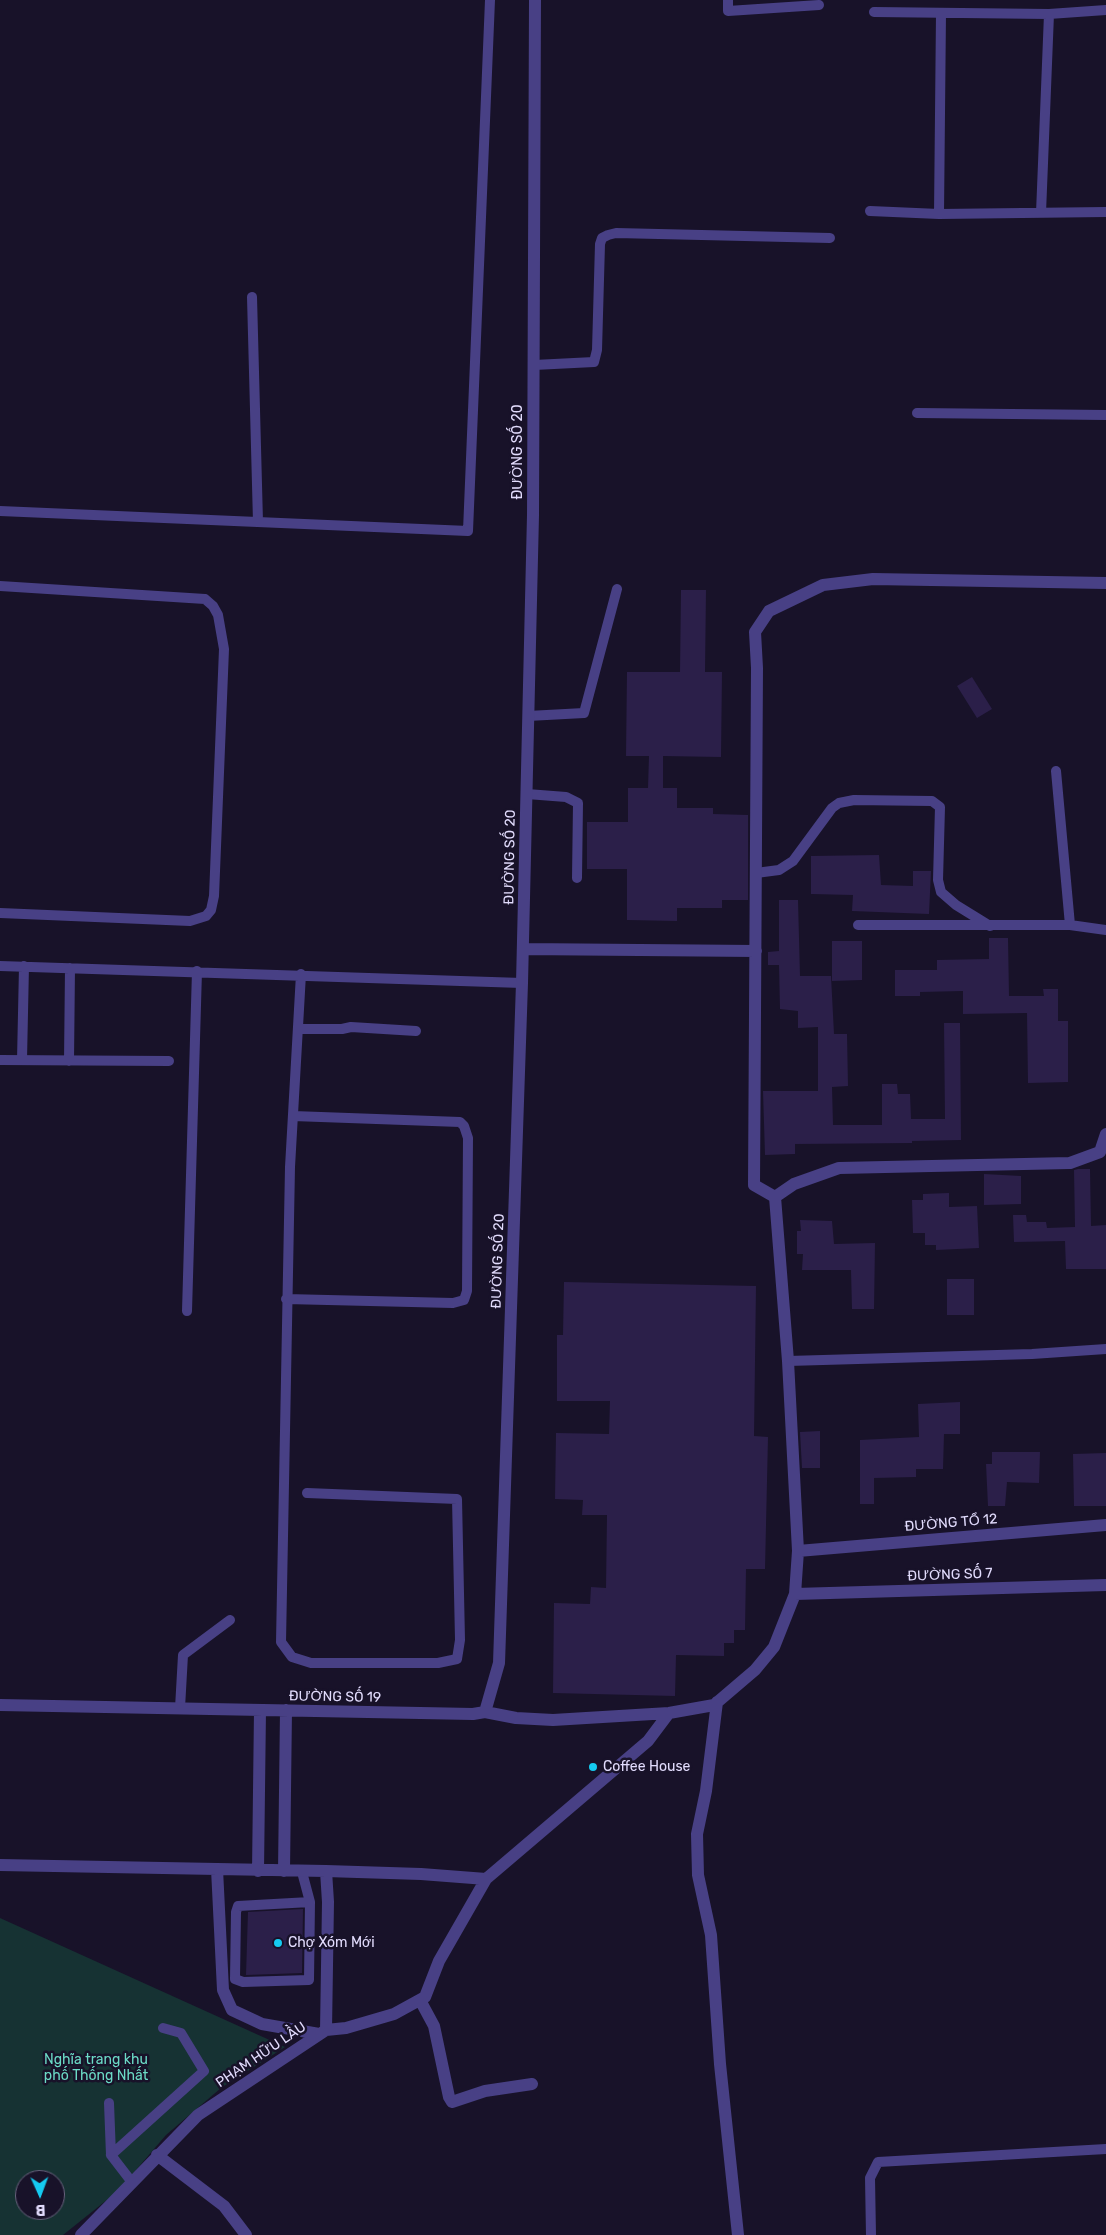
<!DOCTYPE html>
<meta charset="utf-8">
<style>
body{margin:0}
#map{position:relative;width:1106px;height:2235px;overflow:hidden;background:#181229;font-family:Rubik,sans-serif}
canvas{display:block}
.north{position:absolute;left:15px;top:2170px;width:50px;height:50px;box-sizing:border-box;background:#181229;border:1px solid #69637e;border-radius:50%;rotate:178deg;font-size:14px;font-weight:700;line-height:20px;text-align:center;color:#e2dcfd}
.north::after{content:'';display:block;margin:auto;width:18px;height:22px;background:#15cbf1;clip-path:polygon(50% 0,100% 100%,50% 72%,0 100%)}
</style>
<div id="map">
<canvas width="1106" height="2235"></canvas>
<div class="north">B</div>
</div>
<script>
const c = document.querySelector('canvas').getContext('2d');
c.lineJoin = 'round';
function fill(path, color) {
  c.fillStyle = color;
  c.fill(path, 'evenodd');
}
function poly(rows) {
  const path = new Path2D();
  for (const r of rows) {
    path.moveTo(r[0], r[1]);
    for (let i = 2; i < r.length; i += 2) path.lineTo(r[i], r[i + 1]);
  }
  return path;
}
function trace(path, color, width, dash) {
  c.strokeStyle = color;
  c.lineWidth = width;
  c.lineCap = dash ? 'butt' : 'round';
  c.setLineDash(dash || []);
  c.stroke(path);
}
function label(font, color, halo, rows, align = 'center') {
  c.font = font + ' Rubik,sans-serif';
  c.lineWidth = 5;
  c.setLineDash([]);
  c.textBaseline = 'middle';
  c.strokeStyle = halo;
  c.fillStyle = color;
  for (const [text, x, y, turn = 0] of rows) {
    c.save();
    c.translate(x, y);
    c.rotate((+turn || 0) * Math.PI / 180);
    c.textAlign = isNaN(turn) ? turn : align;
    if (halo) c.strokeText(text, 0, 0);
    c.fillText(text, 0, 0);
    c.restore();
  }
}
fill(poly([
 [0,1918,285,2047,221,2088,166,2135,118,2191,63,2235,0,2235],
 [25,2180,55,2180,55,2210,25,2210]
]), '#163233');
fill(poly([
 [681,590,706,590,705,672,722,672,721,757,663,756,663,788,677,788,677,808,713,808,713,814,748,815,748,900,722,900,722,908,677,908,677,921,627,920,627,869,587,869,587,822,628,822,628,788,648,788,649,756,626,756,627,672,680,672],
 [972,677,992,709,977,718,957,686],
 [879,855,881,885,913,886,913,871,931,871,929,914,852,911,853,895,811,894,811,856],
 [779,900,798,900,800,976,831,976,834,1034,847,1034,848,1086,832,1087,833,1125,882,1125,882,1084,897,1084,898,1094,910,1094,911,1119,945,1119,944,1023,960,1023,961,1140,912,1141,912,1143,795,1144,795,1154,765,1155,763,1091,818,1091,818,1027,798,1028,798,1011,780,1009,779,965,768,965,768,952,779,951],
 [989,938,1008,938,1009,996,1044,996,1043,989,1058,989,1058,1021,1068,1021,1068,1082,1028,1083,1027,1013,963,1014,963,991,920,992,920,996,895,996,895,970,937,970,937,960,989,959],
 [832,941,862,941,862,980,832,981],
 [1078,1169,1090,1169,1091,1226,1106,1225,1106,1269,1066,1269,1065,1241,1014,1242,1013,1215,1026,1215,1027,1222,1046,1222,1047,1228,1075,1227,1074,1170],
 [984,1174,1021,1176,1021,1204,984,1205],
 [949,1193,949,1207,977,1206,979,1248,936,1250,936,1245,925,1245,925,1233,913,1233,912,1200,923,1200,923,1194],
 [800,1220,832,1221,834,1244,875,1243,874,1309,852,1309,851,1270,802,1270,803,1254,797,1254,797,1231,801,1231],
 [947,1279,974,1279,974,1315,947,1315],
 [564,1282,756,1286,754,1436,768,1437,765,1569,746,1569,745,1630,734,1630,734,1643,724,1643,724,1656,676,1655,675,1696,553,1693,554,1603,590,1604,591,1587,606,1588,607,1515,582,1515,583,1500,555,1499,556,1433,609,1434,610,1401,557,1401,557,1335,563,1335],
 [960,1402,960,1434,944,1434,943,1469,916,1469,916,1477,874,1478,874,1504,860,1504,860,1440,919,1437,918,1404],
 [820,1431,820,1468,802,1468,800,1432],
 [992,1452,1040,1452,1039,1483,1007,1482,1005,1506,988,1506,986,1464,992,1464],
 [1106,1453,1106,1506,1074,1506,1073,1454],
 [303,1909,302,1973,246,1975,248,1912]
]), '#2b1f49');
trace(poly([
 [728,0,728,11,819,5],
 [874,12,1049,14,1106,10],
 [870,211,939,214,1106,212],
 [1041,213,1049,14],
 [939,214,941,13],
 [252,297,258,522],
 [534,365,594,362,597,350,600,244,602,238,608,235,616,233,830,238],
 [917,413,1106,415],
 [0,511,468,531,490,0],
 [0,586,205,599,213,606,218,615,224,649,214,896,211,910,206,916,190,921,0,913],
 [528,716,584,713,617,589],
 [1056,771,1070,925],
 [527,794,566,797,578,803,577,878],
 [756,873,779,870,793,861,832,808,839,803,854,800,932,801,940,807,938,880,941,892,956,905,990,926],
 [858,925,1070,925,1106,930],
 [0,966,522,983],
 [301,974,290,1167,281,1642,292,1657,311,1663,438,1663,457,1659,460,1640,457,1499,307,1493],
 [298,1029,342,1029,351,1027,416,1031],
 [0,1060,169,1061],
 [22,1060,24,966],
 [69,1061,70,968],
 [286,1299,453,1303,464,1300,467,1291,468,1138,464,1126,460,1122,293,1116],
 [187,1311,197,971],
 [788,1361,1032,1354,1106,1349],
 [180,1708,183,1655,230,1620],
 [302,1872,310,1902,309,1980,243,1982,235,1979,236,1912,238,1906,310,1902],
 [109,2103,111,2155],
 [131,2181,111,2155,204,2071,181,2033,163,2028],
 [871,2235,870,2178,878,2162,1106,2149]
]), '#484085', 10);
trace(poly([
 [523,949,756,951],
 [775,1197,754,1185,757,668,755,632,769,611,823,585,873,579,1106,583],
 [798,1551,1106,1525],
 [795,1594,1106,1585],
 [717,1702,706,1791,697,1834,698,1875,711,1935,720,2064,738,2235],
 [0,1705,473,1714,485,1712,516,1718,553,1720,669,1713,714,1705,755,1670,774,1647,795,1594,798,1551,788,1361,775,1197,794,1184,839,1168,1070,1163,1100,1152,1106,1134],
 [485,1712,499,1663,522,983,533,515,535,0],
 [0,1865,326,1871,421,1874,486,1879],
 [217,1869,223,1990,232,2010,262,2024,319,2034],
 [258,1871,260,1710],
 [284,1871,286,1710],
 [420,2000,434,2026,449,2097,452,2102,485,2091,532,2084],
 [326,2030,328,1902,326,1871],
 [157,2155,224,2206,246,2235],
 [81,2235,198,2115,326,2030,346,2028,394,2014,425,1997,439,1961,486,1879,648,1741,669,1713]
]), '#484085', 12);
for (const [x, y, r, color] of [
 [593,1767,5,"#15cbf1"],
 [278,1943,5,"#15cbf1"]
]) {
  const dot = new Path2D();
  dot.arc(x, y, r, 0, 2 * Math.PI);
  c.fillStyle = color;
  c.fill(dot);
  trace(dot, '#181229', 2);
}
label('14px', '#e2dcfd', '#181229', [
 ["ĐƯỜNG SỐ 20",518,452,-90],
 ["ĐƯỜNG SỐ 20",510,857,-89],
 ["ĐƯỜNG SỐ 20",498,1261,-88],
 ["ĐƯỜNG TỔ 12",951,1523,-5],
 ["ĐƯỜNG SỐ 7",950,1575,-2],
 ["ĐƯỜNG SỐ 19",335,1697,1],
 ["PHẠM HỮU LẦU",261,2055,-34]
]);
label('14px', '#e2dcfd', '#181229', [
 ["Coffee House",603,1767],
 ["Chợ Xóm Mới",288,1943]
], 'left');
label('14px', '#6bdac6', '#181229', [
 ["Nghĩa trang khu",96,2060],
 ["phố Thống Nhất",96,2076]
]);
</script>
